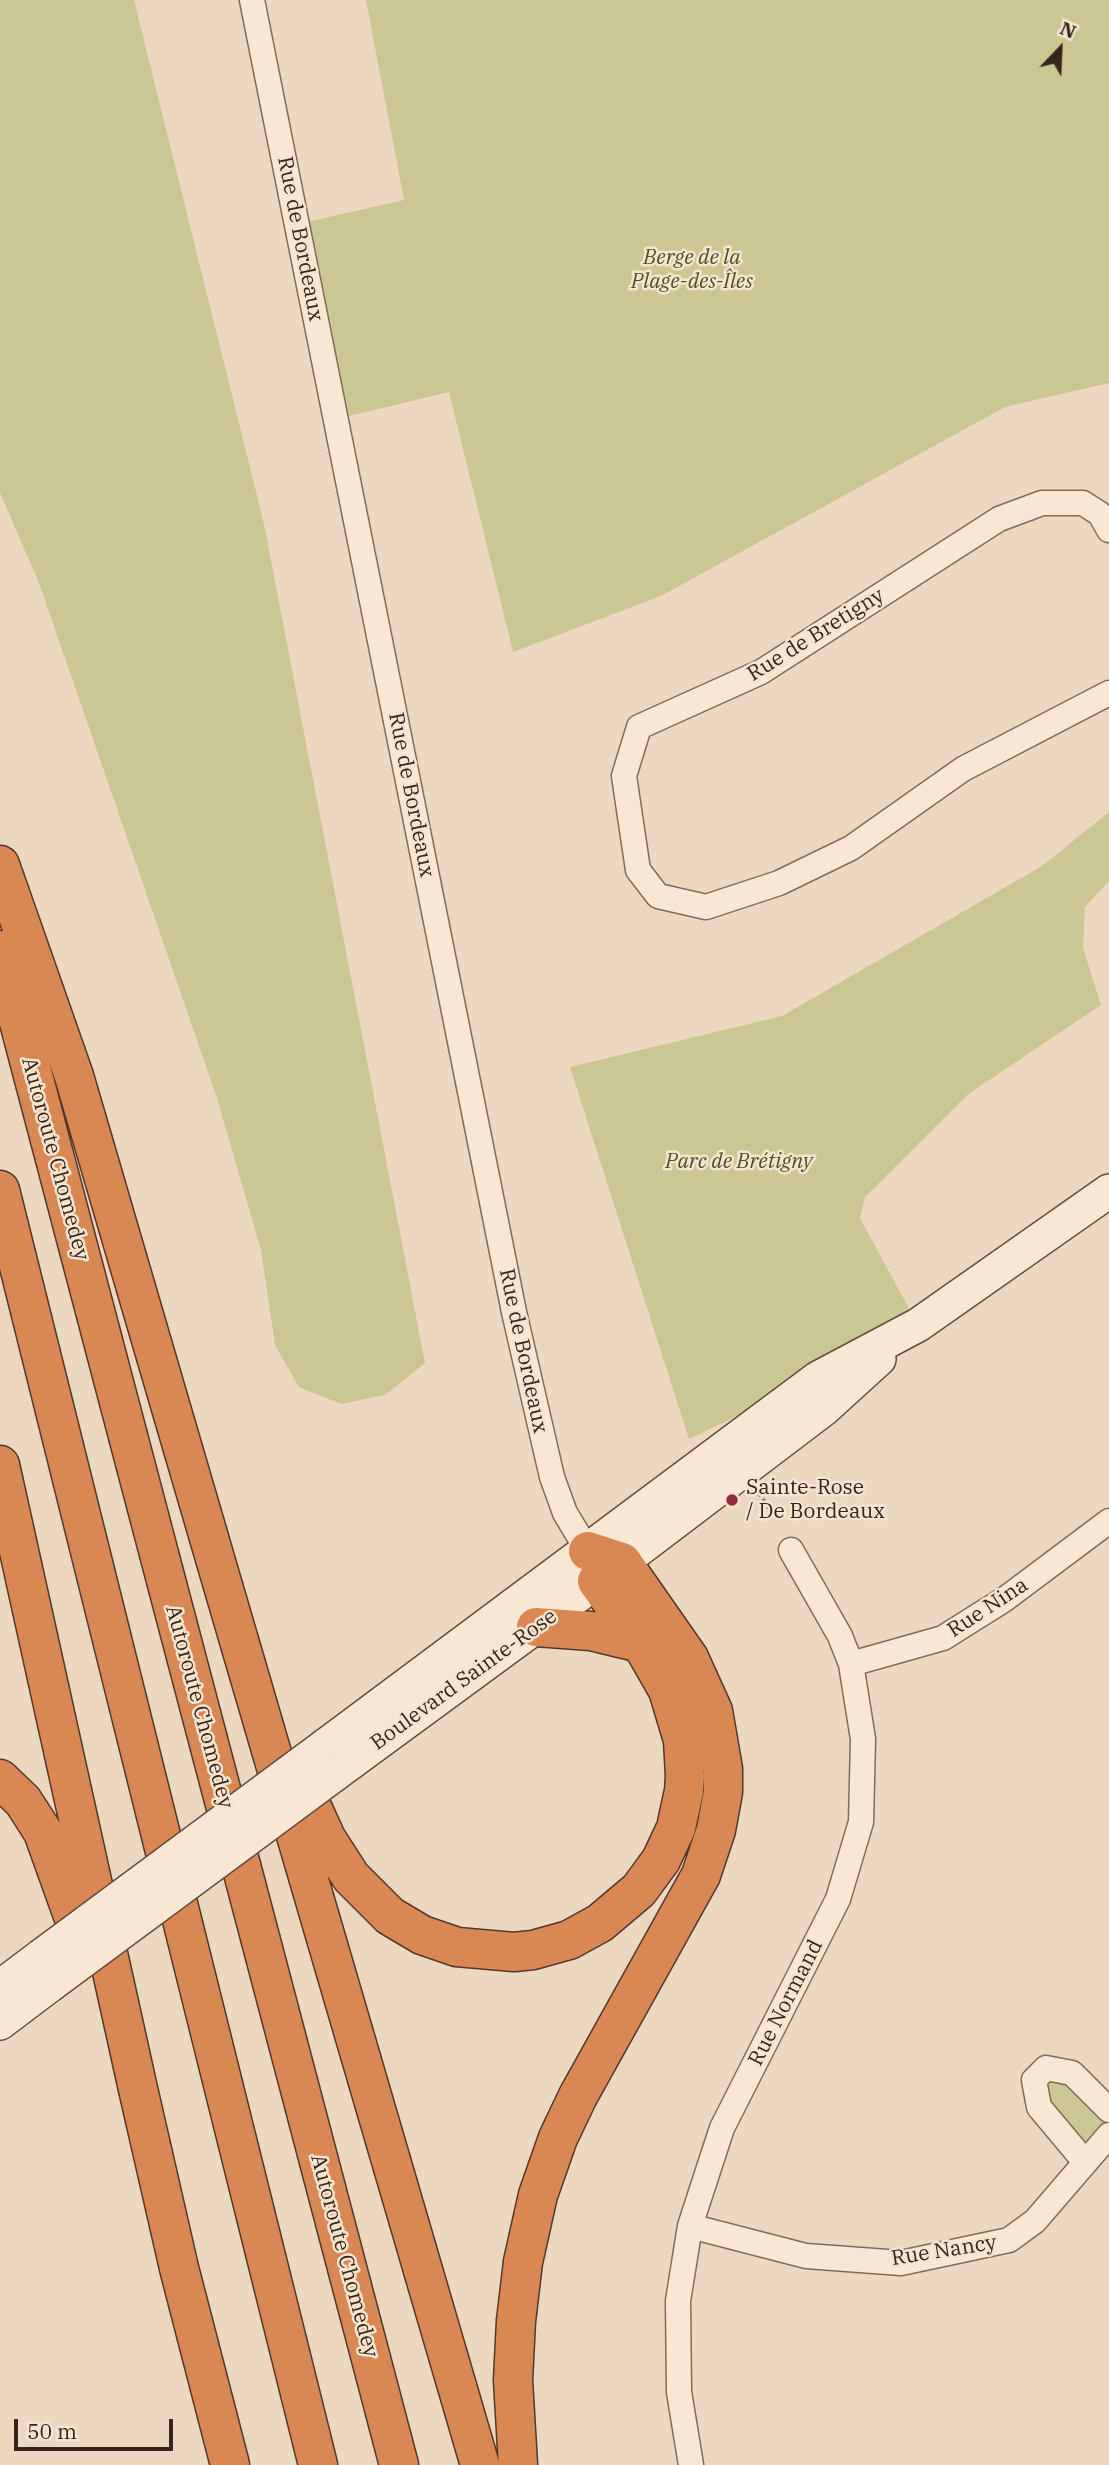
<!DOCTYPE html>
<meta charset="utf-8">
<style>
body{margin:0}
#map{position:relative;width:1109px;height:2465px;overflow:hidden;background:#ecd8c1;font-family:"IBM Plex Serif",serif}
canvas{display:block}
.north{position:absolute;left:1025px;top:14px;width:70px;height:70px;-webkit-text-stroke:5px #f4e4d0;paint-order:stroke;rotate:23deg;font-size:19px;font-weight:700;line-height:28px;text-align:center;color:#35251d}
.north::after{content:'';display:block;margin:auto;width:24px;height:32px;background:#35251d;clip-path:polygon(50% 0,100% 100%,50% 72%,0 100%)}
.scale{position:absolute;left:14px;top:2419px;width:159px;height:32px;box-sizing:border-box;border:4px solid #35251d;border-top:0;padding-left:9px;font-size:21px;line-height:24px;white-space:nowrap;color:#35251d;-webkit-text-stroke:5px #f4e4d0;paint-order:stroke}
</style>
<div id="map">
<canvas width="1109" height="2465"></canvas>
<div class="north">N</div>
<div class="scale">50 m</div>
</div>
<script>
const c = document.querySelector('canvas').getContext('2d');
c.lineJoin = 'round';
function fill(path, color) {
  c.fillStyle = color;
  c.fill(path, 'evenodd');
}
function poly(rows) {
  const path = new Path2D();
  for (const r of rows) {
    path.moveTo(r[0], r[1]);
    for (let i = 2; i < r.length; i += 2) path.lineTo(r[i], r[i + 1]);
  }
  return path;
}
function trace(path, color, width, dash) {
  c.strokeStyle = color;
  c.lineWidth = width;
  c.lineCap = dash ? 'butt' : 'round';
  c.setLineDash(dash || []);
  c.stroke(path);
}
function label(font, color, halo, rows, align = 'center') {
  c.font = font + ' "IBM Plex Serif",serif';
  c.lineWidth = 5;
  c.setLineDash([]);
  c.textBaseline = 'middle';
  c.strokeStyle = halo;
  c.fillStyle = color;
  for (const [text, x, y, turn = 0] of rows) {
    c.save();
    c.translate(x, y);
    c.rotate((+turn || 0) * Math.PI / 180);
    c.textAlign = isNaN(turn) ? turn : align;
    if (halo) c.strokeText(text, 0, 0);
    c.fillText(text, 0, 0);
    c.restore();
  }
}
fill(poly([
 [0,0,134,0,264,524,425,1363,385,1395,341,1404,299,1387,275,1345,261,1250,216,1095,39,583,0,493],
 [366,0,1109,0,1109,383,1005,407,661,596,513,652,449,392,333,420,298,224,404,200],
 [1109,812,1109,881,1085,907,1083,948,1101,1005,967,1095,865,1197,860,1218,918,1325,818,1378,689,1439,570,1067,782,1016,1042,866],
 [1046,2068,1109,2110,1109,2135,1085,2162,1039,2107]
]), '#cac795');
const street = poly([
 [252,0,514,1312,552,1477,565,1513,588,1551,591,1563],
 [1109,530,1100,514,1083,503,1042,503,999,519,761,672,639,727,624,776,638,870,658,896,706,907,779,883,851,848,963,769,1109,693],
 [851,1664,943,1638,1005,1599,1109,1521],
 [1085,2162,1039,2107,1034,2080,1046,2068,1072,2073,1109,2110],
 [690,2226,806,2256,901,2263,1009,2240,1035,2221,1109,2135],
 [691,2465,679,2392,678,2301,690,2226,722,2128,838,1899,861,1822,863,1739,851,1664,840,1636,791,1550]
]);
const secondary = poly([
 [326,1745,818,1378,918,1325,1109,1191],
 [334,1775,567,1604,824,1409,879,1359],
 [0,1987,41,1956],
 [0,2023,49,1986]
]);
const highway = poly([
 [0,865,74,1076,480,2465],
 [0,950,399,2465],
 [0,1190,318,2465],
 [0,1465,138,2089,179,2268,230,2465],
 [536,1627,591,1631,641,1643],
 [297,1774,326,1838,351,1877,390,1916,422,1935,457,1947,514,1952,533,1950,569,1940,600,1923,639,1890,661,1860,676,1828,684,1791,685,1776,683,1740,668,1690,641,1643,597,1581],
 [0,1779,23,1801,43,1832,85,1949],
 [518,2465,513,2380,516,2321,523,2262,538,2195,558,2138,578,2096,701,1875,716,1830,723,1792,723,1769,713,1711,689,1658,622,1562,588,1551]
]);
trace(street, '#856959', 27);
trace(secondary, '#674b3c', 36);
trace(highway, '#53392d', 41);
trace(poly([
 [758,1492,771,1511]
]), '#856959', 3.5, [5, 3.5]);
trace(street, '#f8e7d4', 24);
trace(secondary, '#f8e7d4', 33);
trace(highway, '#da8853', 38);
const secondaryBridge = poly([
 [41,1956,326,1745],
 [49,1986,334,1775]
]);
trace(secondaryBridge, '#674b3c', 36, []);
trace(secondaryBridge, '#f8e7d4', 33);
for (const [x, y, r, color] of [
 [732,1500,7,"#922b3d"]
]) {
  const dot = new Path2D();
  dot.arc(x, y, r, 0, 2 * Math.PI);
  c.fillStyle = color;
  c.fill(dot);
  trace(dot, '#f4e4d0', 2.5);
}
label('21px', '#35251d', '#f4e4d0', [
 ["Rue de Bordeaux",300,239,79],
 ["Rue de Bretigny",816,635,-32],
 ["Rue de Bordeaux",411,795,79],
 ["Autoroute Chomedey",55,1159,75],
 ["Rue de Bordeaux",523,1351,78],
 ["Rue Nina",988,1608,-33],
 ["Boulevard Sainte-Rose",464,1680,-36],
 ["Autoroute Chomedey",199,1707,75],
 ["Rue Normand",786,2003,-63],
 ["Rue Nancy",944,2251,-9],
 ["Autoroute Chomedey",344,2256,75]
]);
label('italic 21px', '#4d5124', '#f4e4d0', [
 ["Berge de la",692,258],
 ["Plage-des-Îles",692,282],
 ["Parc de Brétigny",739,1162]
]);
label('21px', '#35251d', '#f4e4d0', [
 ["Sainte-Rose",746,1488],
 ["/ De Bordeaux",746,1512]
], 'left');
</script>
